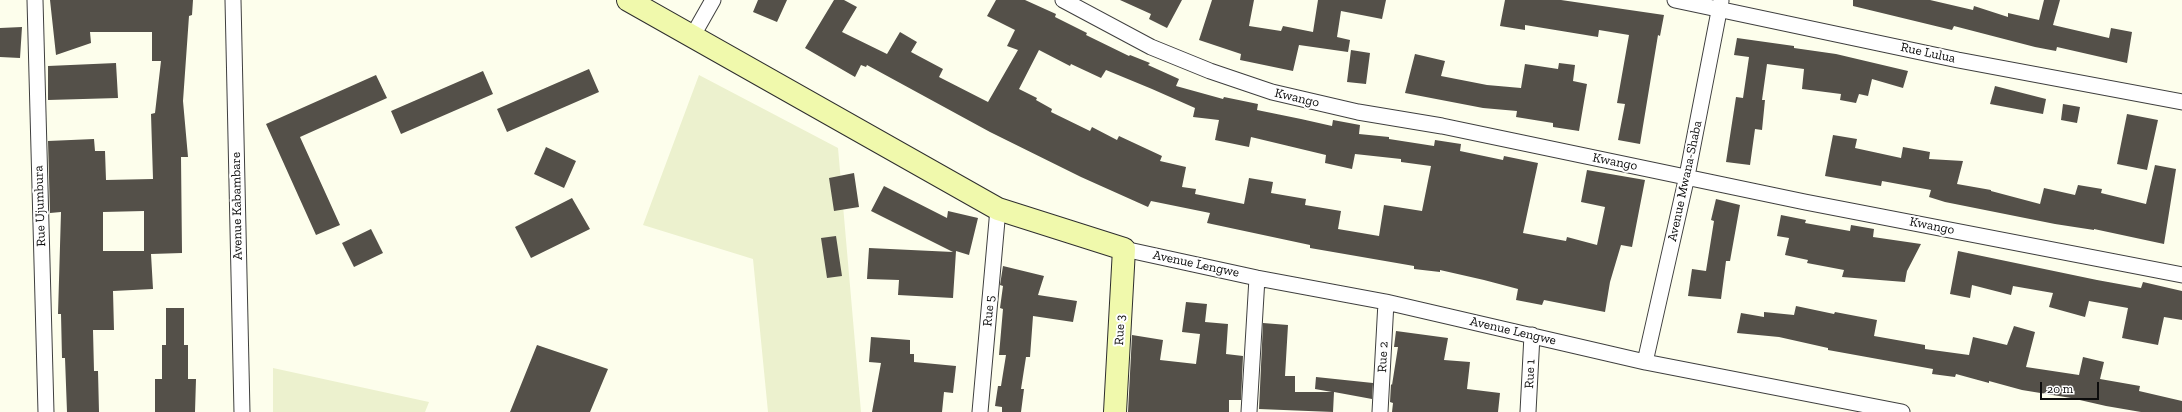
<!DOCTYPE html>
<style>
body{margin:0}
#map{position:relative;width:2182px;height:412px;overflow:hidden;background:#fdfeec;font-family:"Zilla Slab",serif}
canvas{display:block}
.scale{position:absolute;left:2040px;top:382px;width:59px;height:18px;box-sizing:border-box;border:2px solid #0c0c0c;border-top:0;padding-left:5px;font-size:12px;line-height:14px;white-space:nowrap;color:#0c0c0c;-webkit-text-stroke:3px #fff;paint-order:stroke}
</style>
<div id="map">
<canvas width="2182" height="412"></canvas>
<div class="scale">20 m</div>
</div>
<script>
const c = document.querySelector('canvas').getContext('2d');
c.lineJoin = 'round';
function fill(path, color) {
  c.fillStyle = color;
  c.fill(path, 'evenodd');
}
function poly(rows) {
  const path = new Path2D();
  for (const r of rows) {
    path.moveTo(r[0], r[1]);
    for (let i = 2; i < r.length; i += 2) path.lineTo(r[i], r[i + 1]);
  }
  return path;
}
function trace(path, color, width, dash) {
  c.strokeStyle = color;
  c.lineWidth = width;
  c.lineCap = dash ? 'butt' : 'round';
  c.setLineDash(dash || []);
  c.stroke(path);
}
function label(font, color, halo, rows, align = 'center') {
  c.font = font + ' "Zilla Slab",serif';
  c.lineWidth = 4;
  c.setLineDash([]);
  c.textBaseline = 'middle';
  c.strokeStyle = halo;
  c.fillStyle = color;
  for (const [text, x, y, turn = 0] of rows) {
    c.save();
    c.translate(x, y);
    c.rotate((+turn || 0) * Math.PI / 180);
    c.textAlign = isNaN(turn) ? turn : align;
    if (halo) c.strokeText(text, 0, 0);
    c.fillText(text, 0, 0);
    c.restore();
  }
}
fill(poly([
 [699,75,838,148,861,412,768,412,753,259,643,225],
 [273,368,429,402,425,412,273,412]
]), '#ecf1ce');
fill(poly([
 [50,0,193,0,192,15,189,16,183,101,188,157,181,157,182,253,151,254,153,289,113,291,114,330,93,330,94,371,98,371,99,412,67,412,65,358,62,358,61,314,58,314,61,212,50,213,48,141,94,139,95,151,105,151,106,180,153,179,151,114,155,113,161,61,152,61,152,32,90,32,91,43,56,55],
 [144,211,144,251,103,251,103,212],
 [758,0,787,0,777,22,753,12],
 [834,0,844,0,857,7,842,32,887,54,900,32,917,42,911,52,943,69,939,77,988,102,1018,50,1007,46,1015,30,987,16,996,0,1025,0,1056,14,1055,17,1087,33,1086,35,1129,56,1130,55,1150,63,1148,65,1179,79,1176,86,1223,99,1224,97,1258,104,1257,110,1301,119,1332,126,1333,120,1360,125,1359,134,1389,137,1389,139,1434,146,1435,140,1461,144,1460,151,1503,160,1504,156,1538,163,1523,233,1566,241,1567,237,1597,245,1605,207,1581,202,1587,170,1645,180,1632,247,1621,245,1610,282,1605,312,1544,300,1542,305,1516,300,1518,289,1484,280,1440,270,1440,272,1414,269,1414,266,1310,248,1310,245,1207,223,1210,213,1151,201,1148,207,1081,177,990,132,867,65,866,67,861,65,855,77,805,48],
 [1039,50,1070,66,1071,64,1101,78,1106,70,1152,89,1195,108,1193,117,1219,120,1215,140,1249,147,1251,137,1326,155,1325,163,1352,169,1355,154,1401,159,1401,162,1431,166,1422,211,1384,205,1379,236,1338,229,1341,211,1305,205,1306,199,1271,193,1273,182,1249,178,1244,204,1195,194,1196,189,1182,187,1186,167,1160,161,1162,156,1119,136,1117,140,1092,127,1090,131,1051,112,1052,109,1036,100,1037,98,1019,89],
 [1120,0,1182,0,1167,28,1149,19,1151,14],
 [1212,0,1254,0,1249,26,1281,31,1283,26,1313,32,1318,0,1386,0,1382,19,1341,11,1337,37,1350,40,1348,52,1299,45,1293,71,1240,60,1241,54,1199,40],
 [1505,0,1561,0,1664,15,1660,36,1658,35,1640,144,1618,140,1625,104,1617,103,1629,35,1599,30,1598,37,1525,25,1525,30,1500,26],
 [1853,0,1930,0,1973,10,1974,6,2008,17,2008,13,2039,20,2044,0,2060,0,2053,25,2109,38,2111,28,2132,32,2127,63,2057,47,2056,51,2035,47,1954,26,1952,30,1853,6],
 [22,27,20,58,0,57,0,28],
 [1737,38,1794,46,1794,48,1836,54,1908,71,1903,88,1872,79,1868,96,1859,94,1856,103,1840,100,1841,94,1802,89,1804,69,1767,64,1762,100,1765,100,1762,130,1755,129,1750,165,1726,162,1736,97,1743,98,1749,57,1734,55],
 [1351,50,1370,53,1366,84,1347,82],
 [1415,54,1445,61,1441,76,1487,85,1521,88,1525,64,1558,69,1559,63,1575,65,1573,81,1587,84,1579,131,1553,127,1553,123,1516,117,1517,111,1483,108,1405,93],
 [116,63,118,98,48,100,48,66],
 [589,69,599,92,507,132,497,109],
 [483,71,493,94,401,134,391,111],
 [376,75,387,98,300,137,340,225,316,235,266,124],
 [1995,86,2046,99,2043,114,1990,104],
 [2063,104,2080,107,2077,123,2061,120],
 [2127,114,2158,120,2147,170,2117,164],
 [1833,135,1857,139,1855,148,1901,158,1903,147,1930,152,1929,159,1963,161,1957,184,1991,190,1991,191,2040,204,2044,188,2075,195,2078,185,2102,189,2101,193,2146,204,2155,165,2176,169,2164,244,2094,229,2094,230,2055,224,1945,202,1929,197,1931,190,1882,181,1881,186,1825,176],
 [546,147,576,161,564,188,534,174],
 [854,173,859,207,834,211,829,178],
 [884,186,947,218,948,211,978,218,969,255,956,251,953,298,898,295,899,280,867,279,869,248,953,252,871,211],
 [572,198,590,229,531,258,515,227],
 [1716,199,1740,205,1730,261,1726,261,1721,299,1688,296,1692,269,1706,271,1714,221,1711,220],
 [1781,215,1806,220,1805,223,1850,231,1851,225,1874,229,1873,237,1921,244,1907,271,1905,282,1842,277,1844,270,1807,263,1808,260,1785,255,1789,238,1777,236],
 [371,229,383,253,354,267,342,243],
 [836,236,842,276,827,278,821,238],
 [1958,251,2097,280,2141,288,2143,282,2182,291,2182,320,2164,317,2158,345,2122,338,2128,308,2089,301,2085,317,2049,307,2053,293,2013,286,2011,295,1972,285,1970,298,1950,294],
 [1003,266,1044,276,1038,295,1077,301,1073,322,1033,316,1030,357,1026,357,1021,389,1024,389,1021,412,1002,412,1002,407,995,406,998,386,1001,386,1006,355,999,355,1003,309,1000,308,1003,286,1000,285],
 [1186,302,1207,304,1205,322,1228,324,1226,354,1243,356,1241,400,1229,400,1229,412,1128,412,1132,335,1163,340,1160,360,1196,364,1200,334,1182,332],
 [1796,306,1834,314,1835,312,1877,320,1874,336,1925,345,1925,349,1969,355,1973,337,2007,345,2014,326,2035,332,2026,367,2079,375,2083,357,2104,362,2100,379,2140,386,2139,391,2182,401,2182,412,2141,412,2106,406,2071,398,2022,390,1989,381,1989,383,1956,374,1955,377,1932,374,1933,369,1828,350,1828,348,1779,337,1737,333,1741,313,1764,317,1764,312,1794,315],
 [166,308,184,308,184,345,188,345,188,379,196,379,195,412,155,412,155,379,162,379,162,345,166,345],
 [1263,323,1288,325,1285,376,1295,376,1295,392,1332,392,1315,389,1316,377,1373,383,1372,399,1334,392,1333,412,1259,409],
 [1396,331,1448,338,1444,360,1470,362,1467,389,1500,393,1498,412,1392,412,1393,403,1390,402,1391,384,1392,385,1398,347,1394,347],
 [871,337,910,340,910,354,914,354,914,362,956,366,953,393,944,392,942,412,872,412,881,363,869,362],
 [537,345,608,369,590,412,510,412]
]), '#545049');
const street = poly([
 [35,0,46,412],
 [233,0,242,412],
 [1063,0,1151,47,1210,71,1272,92,1358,112,1442,126,1805,202,2182,275],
 [1675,0,1958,60,2182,102],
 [692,37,713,0],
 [1124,249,1257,278,1386,302,1645,362,1902,412],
 [1645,362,1687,176,1721,1],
 [980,412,998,209],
 [1249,412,1257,278],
 [1380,412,1386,302],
 [1528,412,1532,335]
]);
const secondary = poly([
 [628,0,998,209,1124,249,1115,412]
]);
trace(street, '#3f3f3f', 17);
trace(secondary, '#2e2e2e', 24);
trace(street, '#fff', 15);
trace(secondary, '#f0f9ac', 22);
label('13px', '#0c0c0c', '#fff', [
 ["Rue Lulua",1928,53,12],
 ["Kwango",1297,98,13],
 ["Kwango",1615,162,11],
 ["Avenue Mwana-Shaba",1685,181,-78],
 ["Rue Ujumbura",40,206,-92],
 ["Avenue Kabambare",237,206,-91],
 ["Kwango",1932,226,11],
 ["Avenue Lengwe",1196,264,12],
 ["Rue 5",989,311,-85],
 ["Rue 3",1120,330,-87],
 ["Avenue Lengwe",1513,331,13],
 ["Rue 2",1383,357,-87],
 ["Rue 1",1530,374,-87]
]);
</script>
